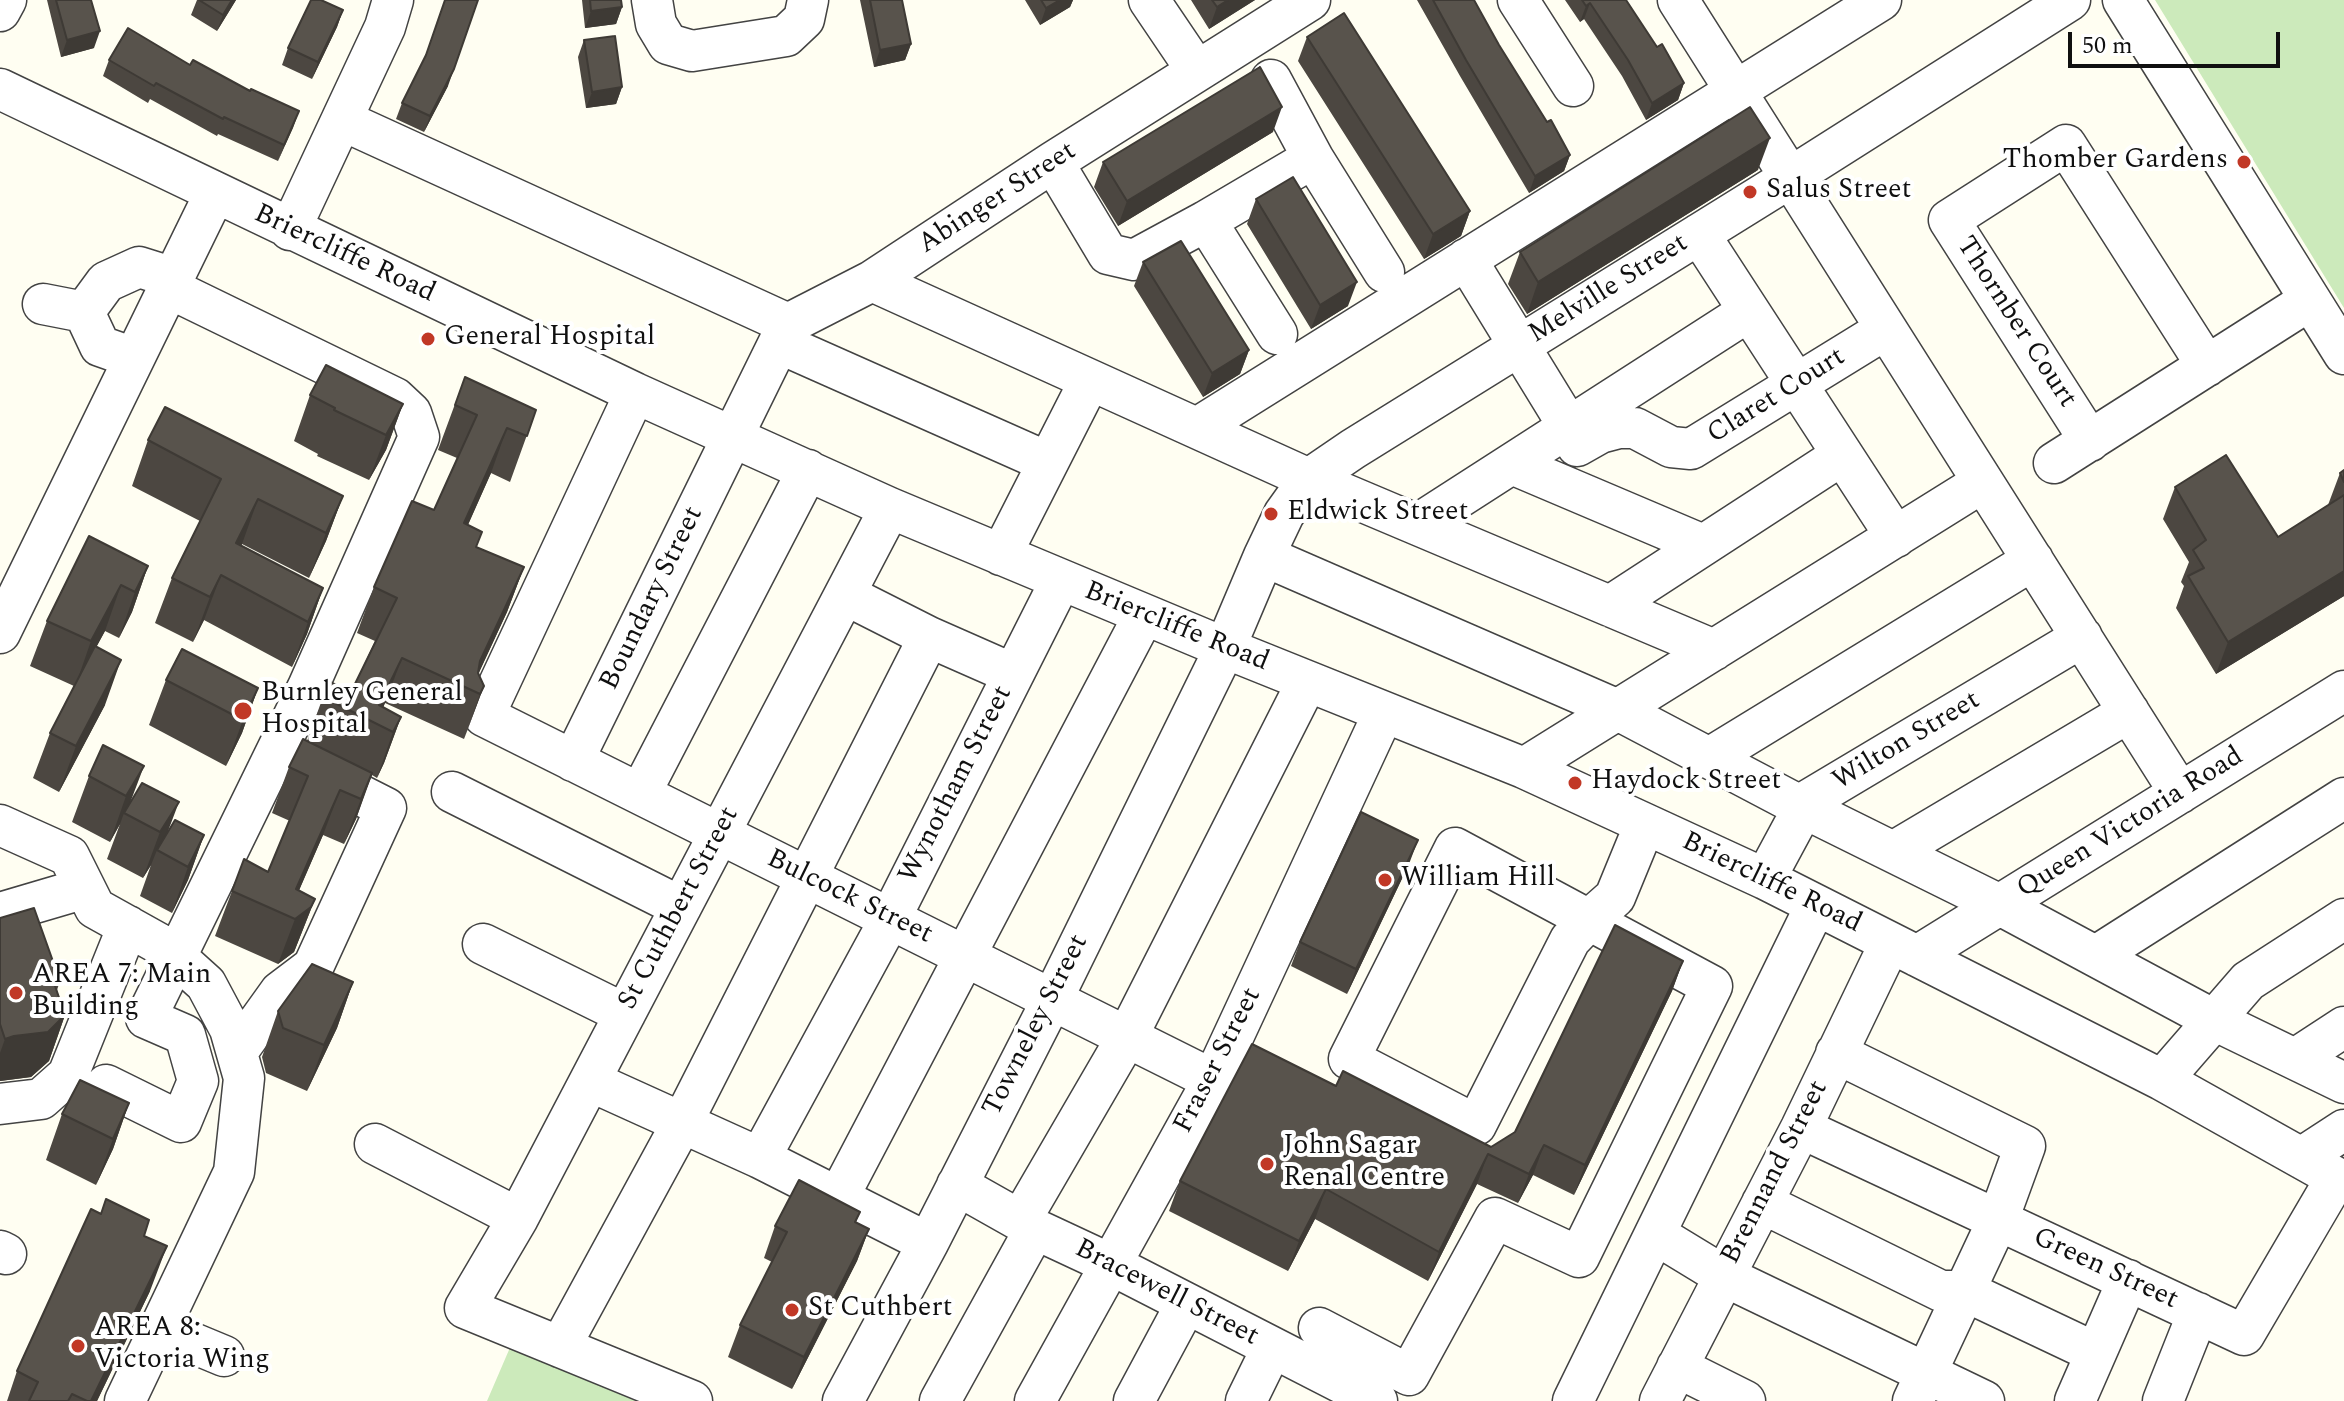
<!DOCTYPE html>
<style>
body{margin:0}
#map{position:relative;width:2344px;height:1401px;overflow:hidden;background:#fffef2;font-family:Spectral,serif}
canvas{display:block}
.scale{position:absolute;left:2068px;top:32px;width:212px;height:36px;box-sizing:border-box;border:4px solid #101010;border-top:0;padding-left:10px;font-size:24px;line-height:28px;white-space:nowrap;color:#101010;-webkit-text-stroke:6px #fff;paint-order:stroke}
</style>
<div id="map">
<canvas width="2344" height="1401"></canvas>
<div class="scale">50 m</div>
</div>
<script>
const c = document.querySelector('canvas').getContext('2d');
c.lineJoin = 'round';
function fill(path, color) {
  c.fillStyle = color;
  c.fill(path, 'evenodd');
}
function poly(rows) {
  const path = new Path2D();
  for (const r of rows) {
    path.moveTo(r[0], r[1]);
    for (let i = 2; i < r.length; i += 2) path.lineTo(r[i], r[i + 1]);
  }
  return path;
}
function trace(path, color, width, dash) {
  c.strokeStyle = color;
  c.lineWidth = width;
  c.lineCap = dash ? 'butt' : 'round';
  c.setLineDash(dash || []);
  c.stroke(path);
}
function label(font, color, halo, rows, align = 'center') {
  c.font = font + ' Spectral,serif';
  c.lineWidth = 8;
  c.setLineDash([]);
  c.textBaseline = 'middle';
  c.strokeStyle = halo;
  c.fillStyle = color;
  for (const [text, x, y, turn = 0] of rows) {
    c.save();
    c.translate(x, y);
    c.rotate((+turn || 0) * Math.PI / 180);
    c.textAlign = isNaN(turn) ? turn : align;
    if (halo) c.strokeText(text, 0, 0);
    c.fillText(text, 0, 0);
    c.restore();
  }
}
fill(poly([
 [2155,0,2344,0,2344,308],
 [518,1329,692,1401,487,1401]
]), '#cceabb');
const minor = poly([
 [652,0,656,24,668,44,692,51,786,36,804,19,808,0],
 [1149,0,1197,71],
 [1518,0,1573,86],
 [1678,0,2180,793],
 [2123,0,2344,354],
 [0,11,6,0],
 [0,89,635,393,890,508,1225,648,1524,768,1765,879,2162,1080,2344,1182],
 [342,120,788,324],
 [1313,158,1384,272],
 [1053,162,1108,254,1134,260,1206,221,1313,158,1271,80],
 [1206,221,1277,334],
 [290,230,385,27,393,0],
 [1699,234,1896,537],
 [1466,259,1569,427],
 [872,281,1309,479,1714,650],
 [43,304,84,312],
 [779,343,1047,462],
 [134,358,100,346,84,312,106,282,139,267,174,278],
 [635,393,484,716,1213,1080],
 [1197,428,1881,0],
 [2090,441,1949,220,2066,145,2207,366],
 [1577,446,1600,433,1619,428,1635,428,1671,447,1691,449,1886,329],
 [2054,463,2310,300],
 [1512,464,1703,545],
 [1418,524,1749,311],
 [1001,555,1090,380],
 [1264,556,1618,710,1804,808,2000,905,2214,1020,2344,1083],
 [1610,606,1842,455],
 [0,633,215,193],
 [929,637,1013,674],
 [1709,758,2033,560],
 [573,761,788,324,872,281,1053,162,1310,0],
 [1524,768,1983,482],
 [452,792,681,907],
 [640,794,808,470],
 [0,825,69,856,95,908,165,947,206,984,230,1029,244,1078,234,1172,125,1401],
 [1893,852,2129,712],
 [1765,879,1807,801,2082,637],
 [0,913,85,888],
 [483,944,625,1014],
 [1917,956,2344,691],
 [2096,956,2344,798],
 [237,1052,280,992,313,967,386,808,317,773],
 [1836,1053,2025,1146,1998,1220,1913,1401],
 [2295,1059,2344,1027],
 [2162,1080,2248,981,2344,919],
 [590,1081,760,1158,928,1243],
 [106,1085,181,1122,198,1081,185,1035,146,1018,308,687,419,437,411,413,395,398,169,288],
 [0,1104,41,1099,68,1075,128,926],
 [1801,1128,2244,1335,2336,1178],
 [375,1144,518,1218],
 [760,1158,890,919,1061,580],
 [2301,1158,2344,1130],
 [957,1185,1035,1229,1110,1264,1377,1401],
 [838,1198,1144,615],
 [1762,1203,1941,1291,1965,1291,2096,1353],
 [1020,1221,1127,1037,1307,682],
 [1655,1234,1724,1276,1984,1401],
 [0,1251,6,1254],
 [1319,1328,1409,1375,1495,1218,1579,1257,1712,986,1589,920,1455,848,1349,1059,1476,1125,1570,940,1589,920,1615,897,1645,824],
 [159,1329,224,1356],
 [560,1347,682,1123,929,637,846,595],
 [1677,1367,1745,1401],
 [692,1401,465,1308,518,1218,890,508],
 [843,1401,928,1243,1052,1000,1225,648,1264,556,1284,514,1309,479,1353,449,1791,177,2070,0],
 [940,1401,1035,1229],
 [1035,1401,1213,1080,1384,712],
 [1134,1401,1186,1304],
 [1246,1401,1272,1348],
 [1573,1401,1816,905],
 [1660,1401,1801,1128,1890,943],
 [2075,1401,2128,1280],
 [2163,1401,2198,1313]
]);
trace(minor, '#434343', 43);
trace(minor, '#fff', 40);
fill(poly([
 [47,0,91,0,94,48,61,57],
 [197,0,236,0,217,31,191,15],
 [582,0,621,0,622,7,616,24,585,28],
 [860,0,902,0,911,44,905,60,874,67],
 [1025,0,1073,0,1070,7,1040,25],
 [1191,0,1255,0,1209,29],
 [1417,0,1474,0,1499,45,1547,122,1570,155,1564,171,1529,193,1460,76],
 [1565,0,1626,0,1657,47,1684,83,1678,100,1646,120,1622,76,1584,19,1580,22],
 [343,10,337,27,312,79,282,65,288,48],
 [1307,37,1470,211,1461,236,1424,259,1298,61],
 [584,40,622,87,616,104,586,108,578,57],
 [425,58,448,86,424,132,396,119,402,103],
 [109,60,190,65,299,111,278,161,218,134,217,136,150,99,148,103,103,76],
 [1273,132,1118,226,1094,187,1103,162],
 [1758,170,1527,314,1508,284,1520,252],
 [1256,199,1348,306,1311,329,1247,224],
 [1143,262,1249,350,1240,374,1203,397,1134,286],
 [465,377,536,410,510,482,491,473,468,525,477,547,524,567,507,612,478,674,484,686,464,739,385,703,383,708,401,717,384,763,377,778,372,775,356,819,344,844,323,835,299,890,315,899,294,952,278,964,215,936,232,891,268,872,290,821,272,813,289,767,307,741,323,697,351,692,375,641,357,633,374,587,434,510,457,458,438,450],
 [310,395,403,404,386,450,369,480,317,456,318,454,294,441],
 [148,440,343,496,326,541,309,578,242,544,241,546,323,588,307,634,292,667,204,620,193,642,155,623,172,578,200,521,132,486],
 [2344,470,2344,596,2216,674,2176,608,2184,586,2181,582,2189,562,2163,519,2175,487,2278,537,2328,505,2340,473],
 [148,566,132,612,119,638,105,631,96,647,105,705,59,792,33,778,50,733,74,686,30,666,47,621],
 [166,680,258,688,242,733,226,766,149,725],
 [103,745,130,802,167,833,204,835,188,880,172,913,140,896,151,865,143,878,107,859,120,824,110,842,72,822,89,776],
 [1409,864,1347,994,1291,966,1300,942],
 [0,918,60,981,57,990,65,1015,49,1061,31,1077,0,1081],
 [1683,961,1672,991,1574,1195,1533,1175,1518,1203,1477,1184,1428,1281,1315,1219,1288,1271,1169,1211,1180,1181,1336,1086,1491,1147,1515,1132],
 [353,982,337,1028,307,1091,266,1073,262,1057,278,1011],
 [129,1103,113,1149,96,1185,46,1160,62,1114],
 [860,1212,856,1222,869,1229,857,1261,792,1389,728,1357,740,1325,772,1262,764,1258,775,1226],
 [144,1236,150,1291,97,1401,7,1401,17,1371]
]), '#4c4741');
fill(poly([
 [232,0,236,0,217,31,223,15],
 [1060,0,1073,0,1070,7,1040,25,1046,8],
 [1228,0,1255,0,1209,29,1217,7],
 [1590,3,1584,19,1580,22,1586,6],
 [622,7,616,24,585,28,591,11],
 [343,10,337,27,312,79,318,62],
 [100,31,94,48,61,57,67,40],
 [911,44,905,60,874,67,880,50],
 [454,69,448,86,424,132,430,116],
 [1684,83,1678,100,1646,120,1652,103],
 [622,87,616,104,586,108,592,92],
 [1282,107,1273,132,1118,226,1127,201],
 [299,111,293,128,278,161,284,145],
 [1770,138,1758,170,1527,314,1538,282],
 [1570,155,1564,171,1529,193,1535,176],
 [1470,211,1461,236,1424,259,1433,234],
 [1357,282,1348,306,1311,329,1320,305],
 [1249,350,1240,374,1203,397,1212,373],
 [403,404,386,450,369,480,386,435],
 [507,428,491,473,448,569,464,523],
 [343,496,326,541,309,578,326,533],
 [258,499,242,544,225,577,236,543],
 [148,566,132,612,119,638,135,592],
 [524,567,507,612,471,690,480,661],
 [2344,571,2344,596,2216,674,2228,642],
 [221,575,204,620,193,642,210,597],
 [121,585,105,631,75,687,91,641],
 [323,588,307,634,292,667,308,622],
 [402,658,385,703,375,723,379,705],
 [121,660,105,705,59,792,76,746],
 [484,686,467,731,464,739,480,694],
 [258,688,242,733,226,766,243,720],
 [401,717,384,763,377,778,393,732],
 [144,766,127,811,124,813,120,824,110,842,126,796],
 [372,773,356,819,344,844,361,799],
 [340,790,323,835,288,916,296,889],
 [179,802,162,847,157,850,151,865,143,878,160,832],
 [204,835,188,880,172,913,188,867],
 [1418,840,1409,864,1347,994,1356,969],
 [315,899,294,952,278,964,295,919],
 [1683,961,1672,991,1574,1195,1585,1165],
 [353,982,337,1028,307,1091,324,1045],
 [65,1015,49,1061,31,1077,0,1081,0,1053,5,1039],
 [129,1103,113,1149,96,1185,113,1139],
 [1544,1145,1533,1175,1518,1203,1529,1174],
 [1488,1154,1477,1184,1428,1281,1439,1252],
 [1326,1189,1315,1219,1288,1271,1299,1241],
 [869,1229,857,1261,792,1389,804,1357],
 [167,1246,150,1291,97,1401,91,1401]
]), '#3e3a35');
const building = poly([
 [56,0,91,0,100,31,67,40,56,0],
 [199,0,232,0,223,15,199,0],
 [311,0,321,0,343,10,318,62,288,48,311,0],
 [445,0,478,0,454,69,430,116,402,103,426,55,445,0],
 [590,0,621,0,622,7,591,11,590,0],
 [870,0,902,0,911,44,880,50,870,0],
 [1041,0,1060,0,1046,8,1041,0],
 [1212,0,1228,0,1217,7,1212,0],
 [1433,0,1474,0,1499,45,1547,122,1551,120,1570,155,1535,176,1466,60,1433,0],
 [1582,0,1626,0,1657,47,1662,44,1684,83,1652,103,1628,60,1590,3,1586,6,1582,0],
 [1344,13,1470,211,1433,234,1307,37,1344,13],
 [128,28,190,65,193,60,250,91,251,89,299,111,284,145,224,117,223,119,156,83,154,86,109,60,128,28],
 [615,36,622,87,592,92,584,40,615,36],
 [1260,67,1282,107,1127,201,1103,162,1260,67],
 [1750,107,1770,138,1538,282,1520,252,1750,107],
 [1293,177,1357,282,1320,305,1256,199,1293,177],
 [1181,241,1249,350,1212,373,1143,262,1181,241],
 [326,365,403,404,386,435,334,410,335,408,310,395,326,365],
 [465,377,536,410,527,436,507,428,464,523,482,532,476,547,524,567,480,661,478,673,484,686,480,694,402,658,379,705,401,717,393,732,323,697,330,682,351,692,397,598,374,587,412,501,434,510,477,415,455,405,465,377],
 [165,407,343,496,326,533,258,499,236,543,323,588,308,622,221,575,210,597,172,578,221,479,148,440,165,407],
 [2226,455,2278,537,2344,495,2344,571,2228,642,2188,576,2204,568,2193,550,2206,540,2175,487,2226,455],
 [2344,470,2344,482,2340,473,2344,470],
 [89,536,148,566,135,592,121,585,91,641,47,621,89,536],
 [95,646,121,660,76,746,50,733,95,646],
 [182,649,258,688,243,720,166,680,182,649],
 [303,739,372,773,361,799,340,790,296,889,315,899,311,907,295,919,232,891,244,859,268,872,308,776,289,767,303,739],
 [103,745,144,766,126,796,89,776,103,745],
 [142,783,179,802,160,832,124,813,142,783],
 [1361,812,1418,840,1356,969,1300,942,1361,812],
 [175,820,204,835,188,867,157,850,175,820],
 [34,908,60,981,54,983,65,1015,48,1032,14,1036,5,1039,0,1024,0,918,34,908],
 [1615,925,1683,961,1585,1165,1544,1145,1529,1174,1488,1154,1439,1252,1326,1189,1299,1241,1180,1181,1252,1044,1336,1086,1343,1071,1491,1147,1515,1132,1615,925],
 [312,964,353,982,324,1045,283,1028,278,1011,312,964],
 [80,1080,129,1103,113,1139,62,1114,80,1080],
 [799,1180,860,1212,855,1222,869,1229,804,1357,740,1325,787,1232,775,1226,799,1180],
 [106,1199,149,1220,144,1236,167,1246,91,1401,87,1401,72,1394,68,1401,29,1401,38,1382,17,1371,91,1209,101,1214,106,1199]
]);
fill(building, '#58534c');
trace(building, '#3e3a35', 2);
for (const [x, y, r, color] of [
 [2244,162,8,"#c13826"],
 [1750,192,8,"#c13826"],
 [428,339,8,"#c13826"],
 [1271,514,8,"#c13826"],
 [243,711,10,"#c13826"],
 [1575,783,8,"#c13826"],
 [1385,880,8,"#c13826"],
 [16,993,8,"#c13826"],
 [1267,1164,8,"#c13826"],
 [792,1310,8,"#c13826"],
 [78,1346,8,"#c13826"]
]) {
  const dot = new Path2D();
  dot.arc(x, y, r, 0, 2 * Math.PI);
  c.fillStyle = color;
  c.fill(dot);
  trace(dot, '#fff', 3);
}
label('28px', '#101010', '#fff', [
 ["Thomber Gardens",2228,162,"right"],
 ["Salus Street",1766,192],
 ["General Hospital",444,339],
 ["Eldwick Street",1287,514],
 ["Burnley General",261,695],
 ["Hospital",261,727],
 ["Haydock Street",1591,783],
 ["William Hill",1401,880],
 ["AREA 7: Main",32,977],
 ["Building",32,1009],
 ["John Sagar",1283,1148],
 ["Renal Centre",1283,1180],
 ["St Cuthbert",808,1310],
 ["AREA 8:",94,1330],
 ["Victoria Wing",94,1362]
], 'left');
label('28px', '#101010', '#fff', [
 ["Abinger Street",998,199,-33],
 ["Briercliffe Road",344,255,25],
 ["Melville Street",1609,290,-32],
 ["Thornber Court",2015,323,57],
 ["Claret Court",1777,397,-32],
 ["Boundary Street",653,599,-64],
 ["Briercliffe Road",1176,628,22],
 ["Wilton Street",1907,742,-31],
 ["Wynotham Street",957,785,-63],
 ["Queen Victoria Road",2131,824,-32],
 ["Briercliffe Road",1771,884,26],
 ["Bulcock Street",849,898,26],
 ["St Cuthbert Street",680,909,-62],
 ["Towneley Street",1037,1026,-63],
 ["Fraser Street",1219,1061,-63],
 ["Brennand Street",1776,1173,-63],
 ["Green Street",2105,1270,25],
 ["Bracewell Street",1166,1294,27]
]);
</script>
